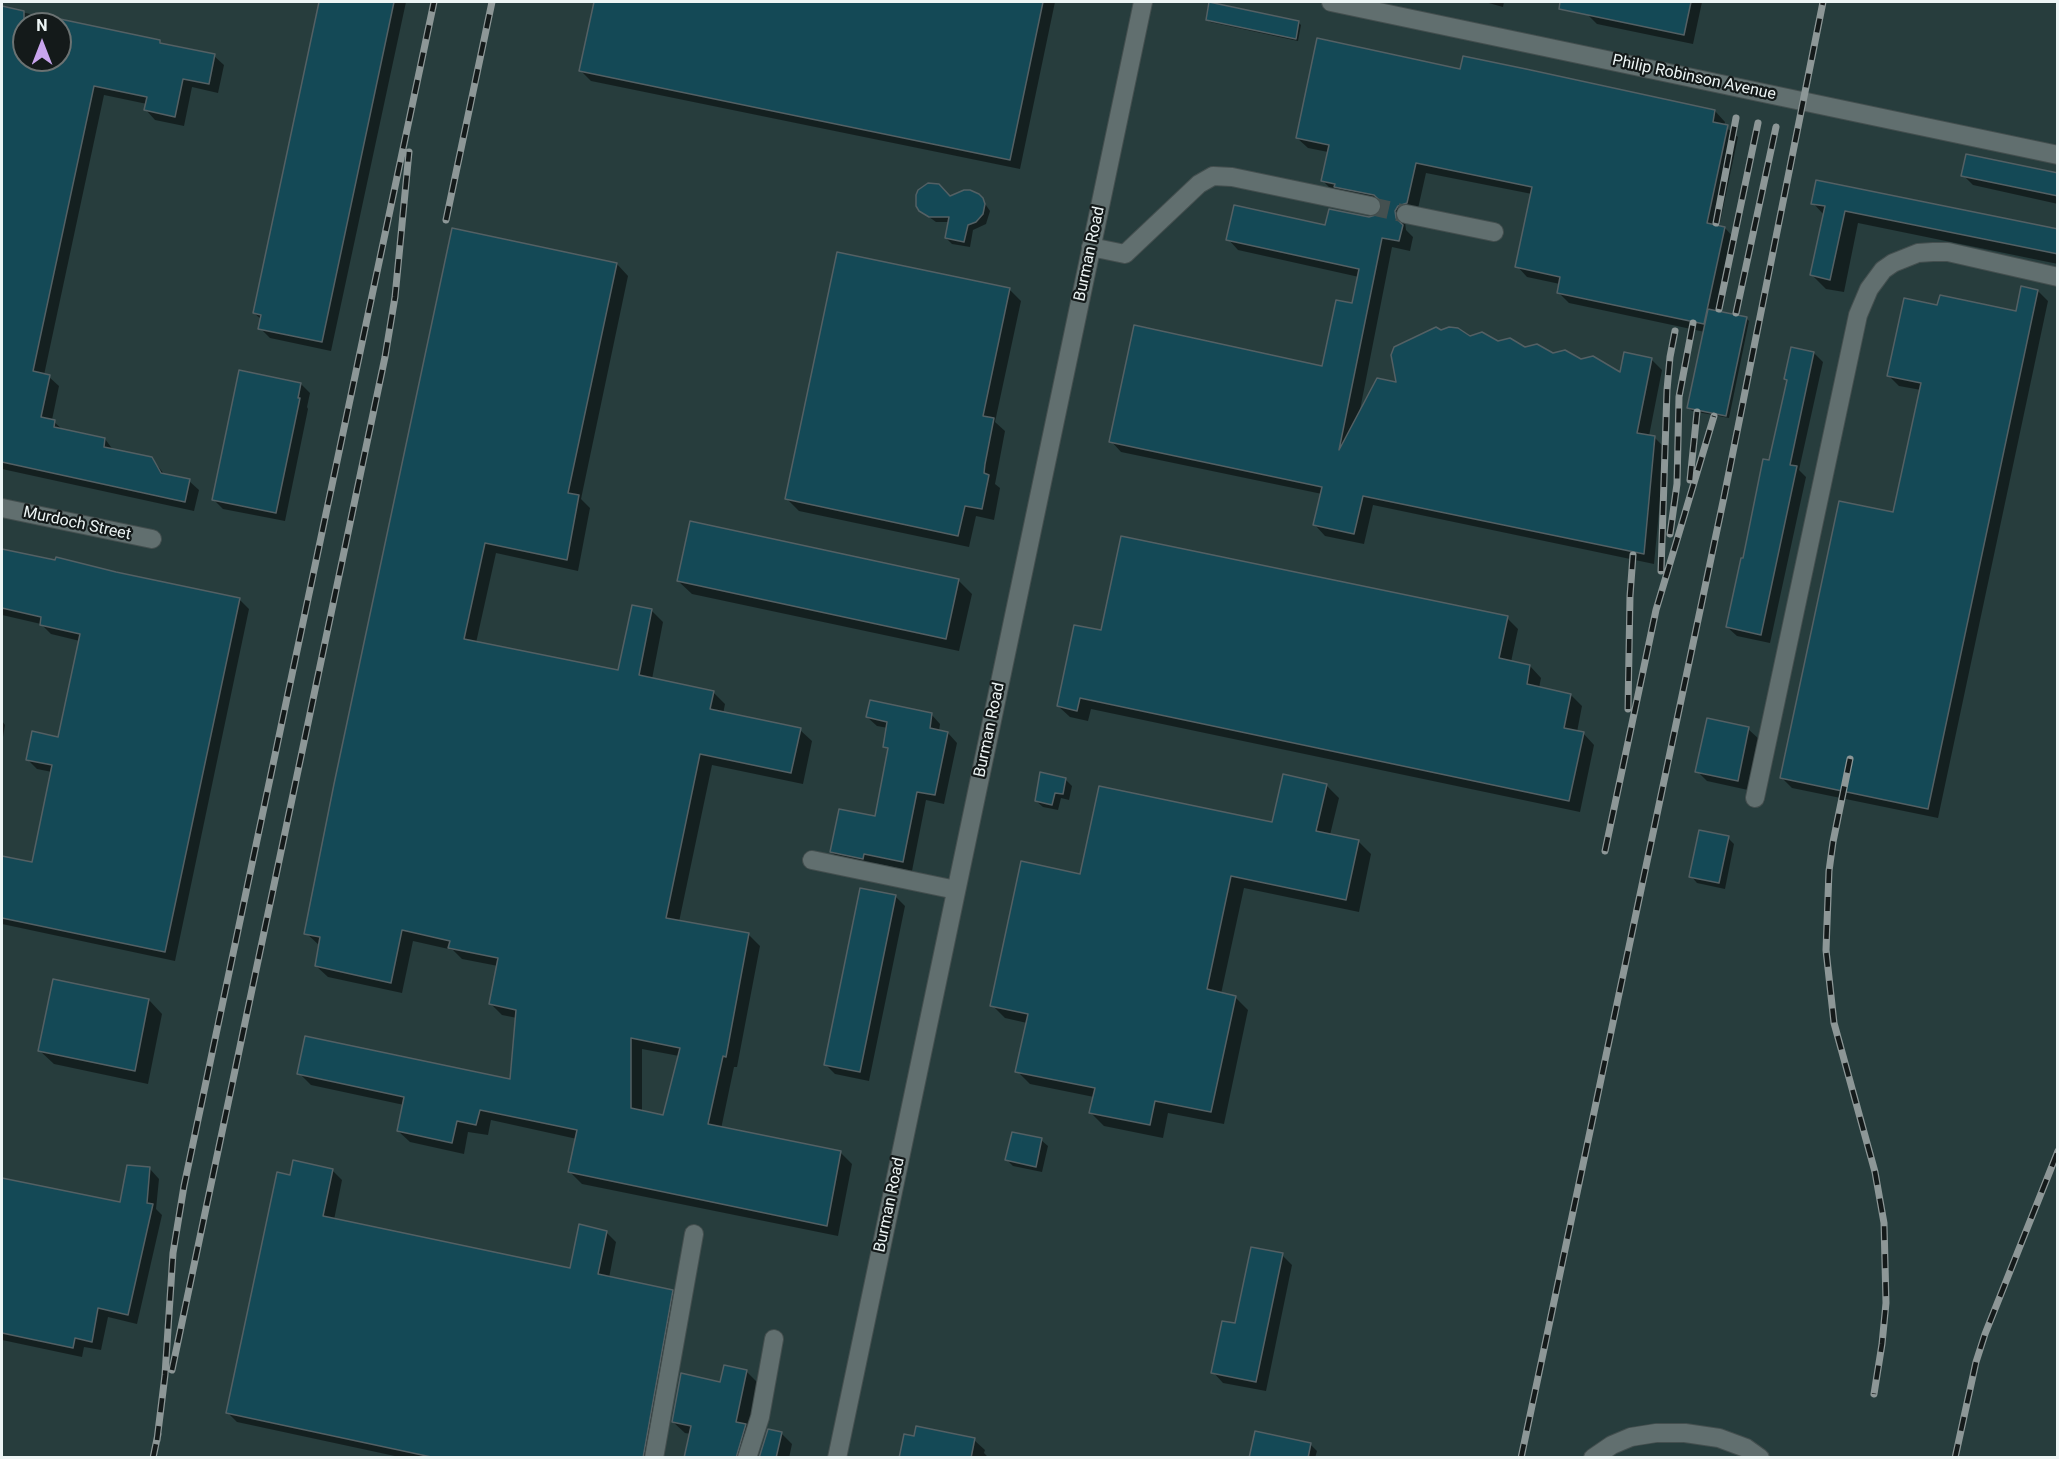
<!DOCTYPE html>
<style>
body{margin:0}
#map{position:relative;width:2059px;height:1459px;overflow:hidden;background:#263333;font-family:Roboto,sans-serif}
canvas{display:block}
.frame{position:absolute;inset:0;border:3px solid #edf5f5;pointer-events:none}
.north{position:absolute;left:12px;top:12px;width:60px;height:60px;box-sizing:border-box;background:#141a1a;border:2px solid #6b7272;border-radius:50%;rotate:0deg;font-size:16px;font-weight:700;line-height:24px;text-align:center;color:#edf5f5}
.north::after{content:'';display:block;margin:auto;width:21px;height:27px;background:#c9a5ee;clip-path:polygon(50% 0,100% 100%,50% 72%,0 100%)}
</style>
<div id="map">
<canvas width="2059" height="1459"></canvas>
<div class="frame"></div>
<div class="north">N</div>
</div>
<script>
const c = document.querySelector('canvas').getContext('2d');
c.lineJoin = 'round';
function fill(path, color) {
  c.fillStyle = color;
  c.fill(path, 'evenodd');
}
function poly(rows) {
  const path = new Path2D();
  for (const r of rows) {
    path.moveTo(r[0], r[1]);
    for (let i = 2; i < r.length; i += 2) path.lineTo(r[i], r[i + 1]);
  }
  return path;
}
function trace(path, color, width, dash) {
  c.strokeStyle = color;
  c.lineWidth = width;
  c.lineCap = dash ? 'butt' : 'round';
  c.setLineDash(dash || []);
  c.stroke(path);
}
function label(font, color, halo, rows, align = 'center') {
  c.font = font + ' Roboto,sans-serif';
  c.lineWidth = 4.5;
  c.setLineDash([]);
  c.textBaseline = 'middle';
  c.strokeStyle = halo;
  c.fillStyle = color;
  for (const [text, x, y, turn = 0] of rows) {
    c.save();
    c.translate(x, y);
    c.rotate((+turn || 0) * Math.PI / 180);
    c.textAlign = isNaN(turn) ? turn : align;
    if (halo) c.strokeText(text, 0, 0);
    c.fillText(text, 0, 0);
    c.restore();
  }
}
fill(poly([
 [2,2,2057,2,2057,1457,2,1457],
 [24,24,60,24,60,60,24,60]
]), '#273d3d');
fill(poly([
 [320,2,406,2,331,351,270,338,260,328,262,320,254,313],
 [595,2,1055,2,1020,169,591,81,581,71],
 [1485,2,1504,2,1503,7],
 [1562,2,1702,2,1693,44,1597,24,1587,14,1588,7],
 [2,8,159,41,163,45,214,56,224,65,218,93,192,87,184,126,155,120,146,110,147,104,104,95,44,375,49,377,59,386,52,420,64,431,105,439,114,451,151,458,165,475,189,481,199,490,194,511,2,469],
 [24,24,60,24,60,60,24,60],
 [1208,20,1298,22,1301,25,1298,41,1210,22],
 [1461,71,1715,111,1725,122,1724,126,1738,137,1719,227,1725,228,1735,239,1719,313,1746,318,1749,321,1729,418,1692,411,1689,408,1705,332,1569,303,1558,292,1560,284,1527,277,1517,266,1532,194,1426,173,1417,213,1405,222,1406,230,1413,237,1410,251,1392,247,1359,415,1398,384,1469,337,1581,361,1621,374,1651,359,1662,370,1649,436,1654,437,1665,448,1654,564,1373,505,1364,544,1325,536,1315,525,1322,494,1121,452,1111,441,1323,368,1353,305,1359,277,1238,250,1228,239,1327,227,1380,215,1383,209,1383,205,1346,197,1333,191,1323,181,1328,152,1308,148,1297,138],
 [1963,175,2058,175,2058,204,1973,185],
 [943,188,951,198,979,195,990,211,986,224,973,230,970,247,952,244,946,238,950,222,936,222,925,214],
 [1813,203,2058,231,2058,264,1858,223,1844,292,1826,289,1812,275,1824,215],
 [617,264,628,276,581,499,590,508,578,571,496,553,476,643,619,672,633,607,652,611,663,622,652,679,713,692,725,704,723,714,800,730,812,741,803,784,712,765,679,922,749,935,760,946,737,1067,734,1067,721,1129,841,1153,852,1164,838,1236,582,1184,570,1172,577,1139,491,1120,488,1135,468,1132,464,1154,410,1142,398,1131,404,1105,311,1085,299,1073,511,1081,517,1018,502,1015,490,1003,498,966,462,959,453,950,413,941,402,993,328,977,316,966,320,946,306,933,335,785],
 [642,1049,679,1056,665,1117,642,1112],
 [1009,289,1021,301,995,422,1005,431,995,484,1000,488,994,520,976,516,969,547,799,511,787,499],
 [2038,291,2048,301,1938,818,1792,788,1782,778,1894,514,1921,390,1899,386,1889,376,2017,312],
 [1814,353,1823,362,1799,470,1806,477,1770,643,1737,636,1727,627,1770,462,1788,381,1786,379],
 [301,384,310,393,307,407,308,409,285,521,223,509,213,499],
 [2,550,239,599,249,609,175,961,2,924,2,857,33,864,52,772,37,769,28,760,59,739,80,641,51,634,41,624,2,615],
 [958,580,972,594,959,651,692,594,678,581],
 [1507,618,1518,629,1511,662,1530,666,1541,678,1539,688,1571,695,1582,706,1577,732,1583,733,1594,745,1580,812,1091,709,1088,721,1070,717,1058,706,1103,632],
 [931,714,940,724,939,731,948,733,957,743,944,804,926,800,912,871,874,863,872,868,841,861,831,852,876,818,889,751,885,746,888,728,877,726,867,717],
 [2,721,5,725,2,743],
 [1748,729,1759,739,1748,790,1707,781,1697,771],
 [1065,779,1072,786,1069,800,1061,798,1058,810,1043,807,1036,801],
 [1326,785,1339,798,1330,835,1358,841,1371,854,1359,912,1244,888,1221,994,1235,997,1248,1010,1224,1124,1168,1113,1163,1138,1104,1126,1091,1113,1094,1097,1030,1084,1017,1071,1027,1023,1005,1018,992,1005,1081,875,1273,824],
 [1728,838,1734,844,1725,889,1697,883,1691,876],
 [895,896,905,906,869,1081,835,1074,826,1065],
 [149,1000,162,1014,148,1084,54,1064,40,1051],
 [1041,1140,1048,1146,1042,1172,1013,1166,1007,1160],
 [150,1169,159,1179,156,1209,162,1215,137,1324,108,1317,101,1350,84,1347,82,1357,2,1340,2,1180,122,1204],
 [332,1170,342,1180,334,1220,571,1270,606,1232,616,1242,609,1278,672,1291,682,1301,655,1458,404,1458,237,1422,227,1412,291,1177],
 [1282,1255,1292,1265,1266,1391,1223,1383,1213,1372],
 [746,1371,758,1383,748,1428,750,1458,686,1458,691,1434,685,1433,673,1422,721,1383],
 [781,1433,792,1444,789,1458,761,1458],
 [974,1440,985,1450,984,1453,989,1458,901,1458],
 [1310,1444,1317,1451,1315,1458,1251,1458]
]), '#0007');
const building = poly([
 [319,2,394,2,322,342,258,329,261,315,253,313,319,2],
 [594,2,1043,2,1010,160,579,71,594,2],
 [1209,2,1299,21,1296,39,1206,20,1209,2],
 [1560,2,1691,2,1684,35,1559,9,1560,2],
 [2,6,24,11,24,60,60,60,60,19,160,40,160,43,215,54,209,84,183,79,175,117,144,110,147,97,94,86,33,371,50,375,41,417,55,420,54,427,105,438,104,447,152,457,161,473,190,479,185,502,2,462,2,6],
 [1317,38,1460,69,1463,56,1526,69,1715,110,1713,122,1728,125,1707,223,1725,227,1704,324,1557,293,1560,277,1515,267,1532,187,1416,163,1407,203,1398,206,1395,211,1396,218,1403,225,1399,241,1382,238,1339,450,1377,378,1396,382,1391,355,1394,347,1436,327,1441,330,1449,327,1458,328,1470,336,1482,332,1498,341,1510,338,1525,347,1537,344,1553,353,1565,350,1581,359,1593,356,1620,372,1624,352,1652,358,1637,433,1655,436,1644,554,1363,496,1354,534,1313,525,1322,487,1109,442,1134,325,1322,366,1336,300,1352,303,1359,269,1226,240,1234,205,1325,225,1329,209,1369,217,1379,214,1382,209,1381,202,1374,195,1334,187,1335,184,1321,181,1329,145,1296,138,1317,38],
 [1966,154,2058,173,2058,196,1961,176,1966,154],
 [1816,180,2058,229,2058,254,1845,211,1830,280,1810,275,1825,206,1811,204,1816,180],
 [928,183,939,184,950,196,964,190,970,190,979,194,983,198,985,204,983,214,976,222,968,225,964,242,945,238,949,217,929,217,919,211,916,206,916,195,918,190,928,183],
 [452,228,617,263,568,493,579,495,567,560,485,543,464,639,618,670,632,605,652,609,639,675,714,691,710,709,801,728,791,773,700,754,666,918,749,933,726,1057,723,1056,708,1124,841,1151,827,1226,568,1172,577,1130,480,1110,476,1125,457,1121,452,1143,397,1131,404,1097,297,1074,305,1036,510,1079,516,1010,489,1004,498,958,448,948,450,941,402,930,391,983,315,966,320,937,304,934,334,784,452,228],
 [631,1038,680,1048,663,1115,631,1108,631,1038],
 [837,252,1010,288,983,416,994,418,985,464,984,473,989,475,982,509,965,506,958,536,785,499,837,252],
 [2021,286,2038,290,1928,809,1780,778,1839,501,1893,512,1921,383,1887,376,1904,298,1937,305,1940,295,2016,311,2021,286],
 [1708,309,1747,317,1726,416,1687,408,1708,309],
 [1791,347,1814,352,1790,465,1797,466,1761,635,1726,627,1741,558,1743,558,1763,459,1769,460,1787,380,1784,379,1791,347],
 [239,370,301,383,298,398,300,398,276,513,212,500,239,370],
 [690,521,959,579,946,639,677,581,690,521],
 [1121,536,1508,616,1499,658,1530,665,1527,684,1571,694,1564,728,1584,732,1569,801,1080,698,1077,711,1057,706,1074,625,1101,630,1121,536],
 [2,549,55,560,56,557,116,572,240,598,165,952,2,918,2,856,32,862,52,765,26,760,32,731,58,737,80,634,40,625,41,617,2,608,2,549],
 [870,700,932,713,930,728,948,732,935,795,917,792,903,862,864,854,863,859,830,852,839,809,875,816,888,748,883,747,887,722,866,717,870,700],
 [1707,718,1749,727,1738,781,1695,772,1707,718],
 [1040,772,1066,778,1063,794,1055,793,1052,805,1035,801,1040,772],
 [1283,774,1327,784,1316,831,1359,840,1346,900,1231,876,1207,989,1236,996,1211,1112,1155,1101,1150,1125,1089,1113,1095,1088,1015,1072,1028,1014,990,1006,1021,861,1080,874,1099,786,1272,822,1283,774],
 [1699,830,1729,836,1719,883,1689,877,1699,830],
 [860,888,896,895,860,1072,824,1065,860,888],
 [53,979,149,999,135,1071,38,1051,53,979],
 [1012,1132,1042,1138,1036,1167,1005,1160,1012,1132],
 [293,1160,333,1169,323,1216,570,1268,579,1224,607,1231,598,1274,673,1290,643,1458,436,1458,226,1413,277,1172,290,1175,293,1160],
 [127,1165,150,1167,147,1203,153,1204,128,1315,98,1308,92,1342,75,1338,73,1348,2,1333,2,1178,120,1202,127,1165],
 [1251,1247,1283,1253,1256,1382,1211,1373,1222,1321,1235,1323,1251,1247],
 [724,1365,747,1370,736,1422,746,1424,736,1458,684,1458,691,1426,672,1422,681,1373,720,1382,724,1365],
 [916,1426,975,1438,971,1458,899,1458,904,1434,914,1436,916,1426],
 [768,1429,782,1432,776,1458,759,1458,768,1429],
 [1255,1431,1311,1443,1308,1458,1249,1458,1255,1431]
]);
fill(building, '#144956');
trace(building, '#536064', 1.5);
trace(poly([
 [1371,206,1406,214]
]), '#445050', 18, [18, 9]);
const minor = poly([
 [1331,2,2058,155],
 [1406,214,1494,232],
 [1091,247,1125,254,1199,184,1213,176,1232,177,1371,206],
 [2,508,152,539],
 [1755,798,1858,315,1869,289,1883,270,1893,263,1918,253,1933,252,1948,252,2058,277],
 [812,860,956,890],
 [654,1458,694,1234],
 [747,1458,760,1417,774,1339],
 [837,1458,1143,2],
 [1593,1458,1612,1445,1631,1437,1656,1433,1685,1433,1719,1438,1746,1448,1760,1458]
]);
trace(minor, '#444f4f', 20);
trace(minor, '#616f6f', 18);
const rail = poly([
 [446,220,492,2],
 [1716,223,1736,118],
 [1719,309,1758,123],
 [1736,313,1776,127],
 [1690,480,1697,412],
 [1670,534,1677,484,1679,397,1693,323],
 [1661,571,1667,390,1670,357,1675,331],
 [1628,709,1630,596,1633,555],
 [1850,759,1833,842,1829,871,1826,950,1834,1023,1875,1172,1884,1223,1886,1303,1882,1344,1874,1394],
 [1605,851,1656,610,1714,416],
 [172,1370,385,357,395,297,409,152],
 [157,1440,165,1375,173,1253,184,1186,434,2],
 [153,1458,158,1434],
 [1521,1458,1724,497,1823,2],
 [1955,1458,1976,1362,1985,1334,2058,1151]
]);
trace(rail, '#8d9797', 7);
trace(rail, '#141a1a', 4.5, [14]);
label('16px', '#edf5f5', '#141a1a', [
 ["Philip Robinson Avenue",1694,78,12],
 ["Burman Road",1090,254,-78],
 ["Murdoch Street",77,524,12],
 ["Burman Road",990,730,-78],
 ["Burman Road",890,1205,-78]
]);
</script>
